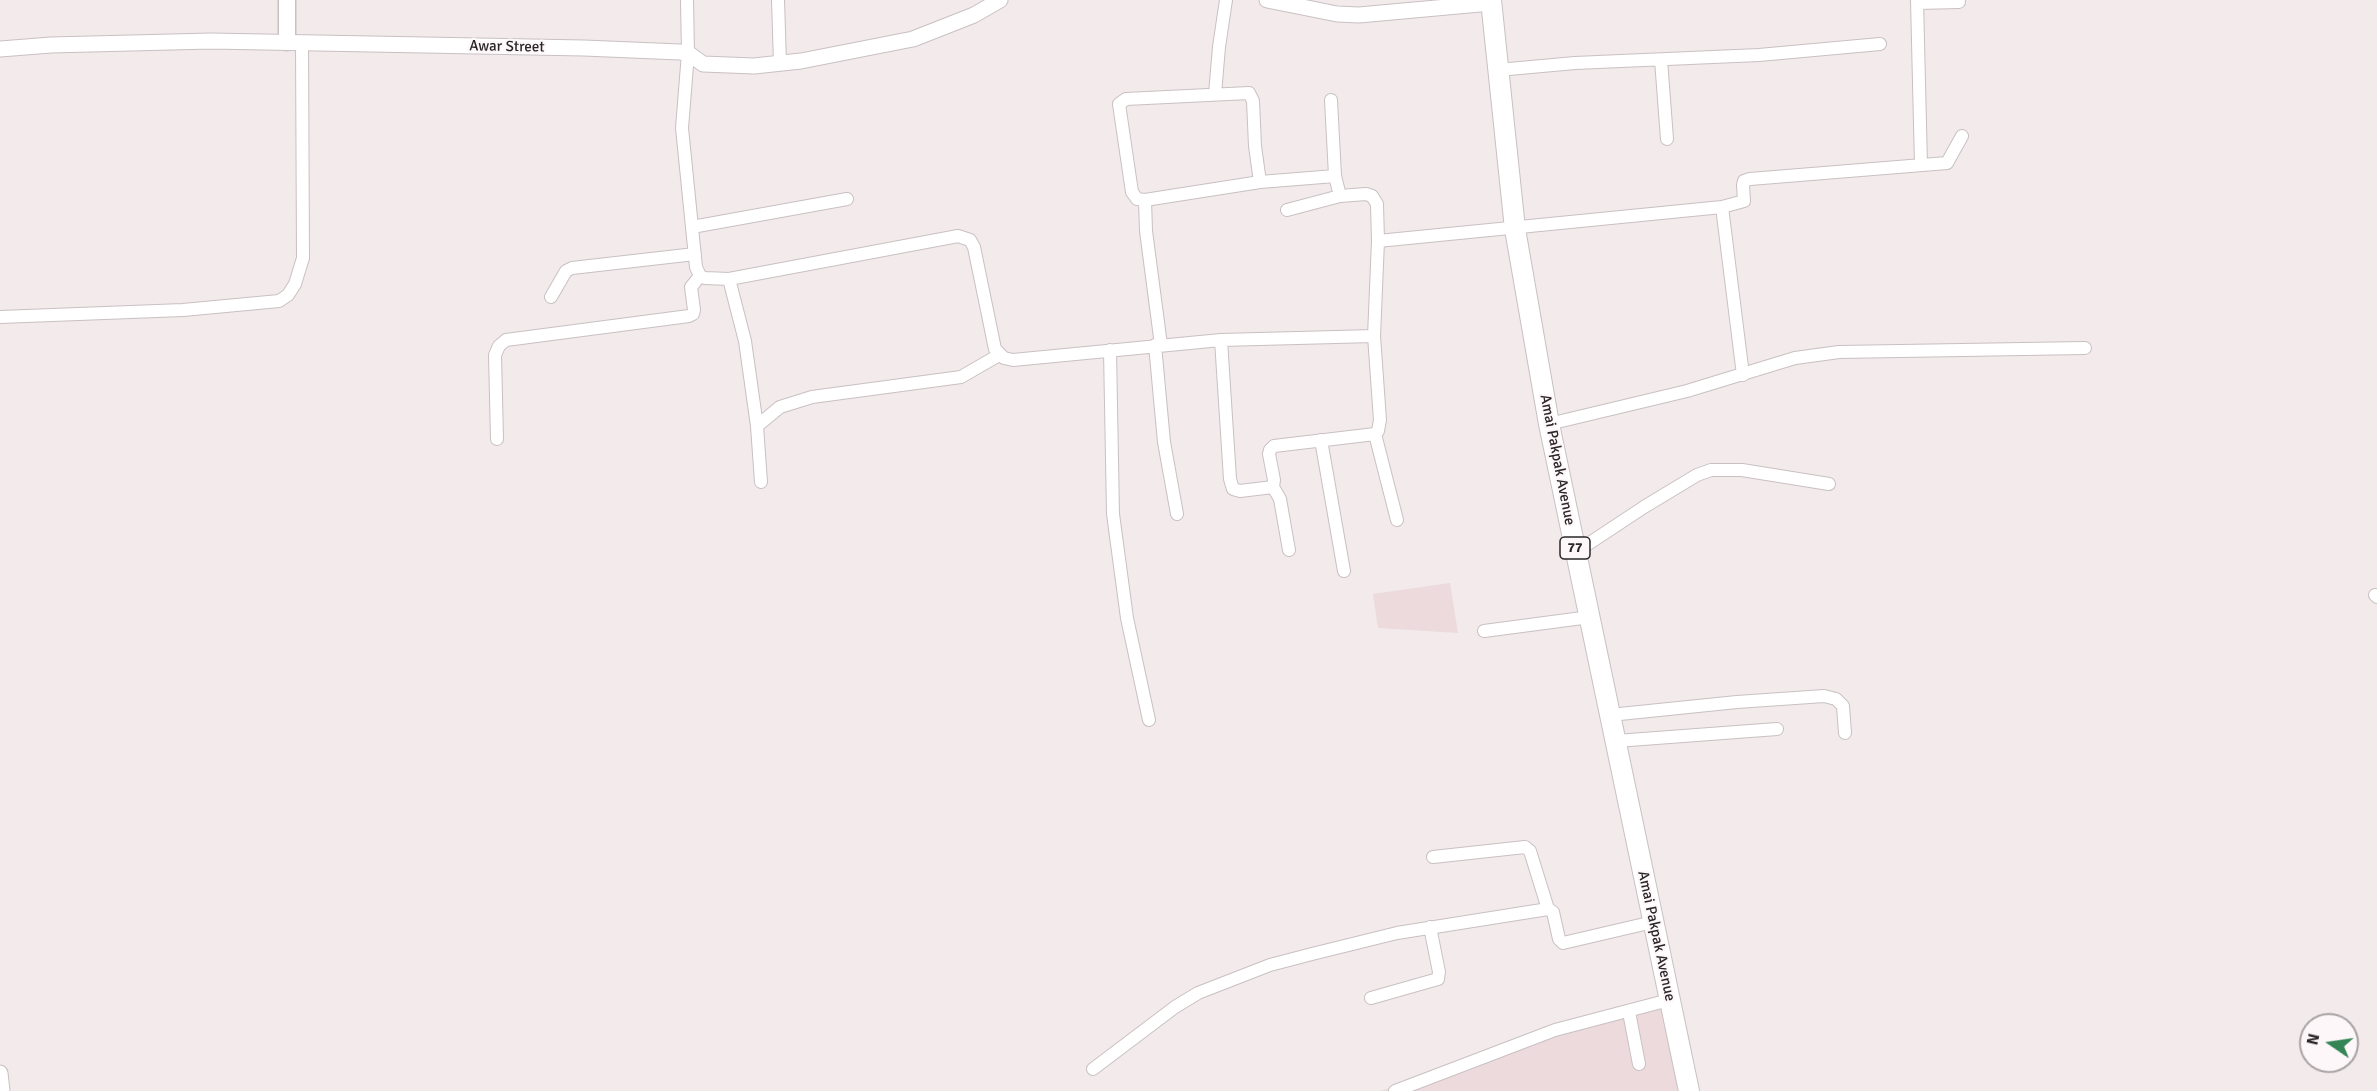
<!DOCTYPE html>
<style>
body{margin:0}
#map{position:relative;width:2377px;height:1091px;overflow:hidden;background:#f2eaeb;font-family:Signika,sans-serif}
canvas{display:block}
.north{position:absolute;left:2299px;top:1013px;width:60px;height:60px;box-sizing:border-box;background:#fef7f9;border:2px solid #a9a3a5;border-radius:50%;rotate:283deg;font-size:16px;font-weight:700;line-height:24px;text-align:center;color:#2a2627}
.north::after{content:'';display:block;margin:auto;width:21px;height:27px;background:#348556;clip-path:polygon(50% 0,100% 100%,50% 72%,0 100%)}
</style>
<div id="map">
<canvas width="2377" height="1091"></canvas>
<div class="north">N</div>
</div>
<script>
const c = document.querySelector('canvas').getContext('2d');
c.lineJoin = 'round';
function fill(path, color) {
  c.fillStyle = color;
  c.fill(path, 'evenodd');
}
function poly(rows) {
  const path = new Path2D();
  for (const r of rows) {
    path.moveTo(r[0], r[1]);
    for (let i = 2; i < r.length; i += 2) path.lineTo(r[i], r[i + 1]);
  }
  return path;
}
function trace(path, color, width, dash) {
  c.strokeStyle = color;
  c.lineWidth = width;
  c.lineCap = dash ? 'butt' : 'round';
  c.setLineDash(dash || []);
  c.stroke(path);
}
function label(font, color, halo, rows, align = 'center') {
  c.font = font + ' Signika,sans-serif';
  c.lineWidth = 4.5;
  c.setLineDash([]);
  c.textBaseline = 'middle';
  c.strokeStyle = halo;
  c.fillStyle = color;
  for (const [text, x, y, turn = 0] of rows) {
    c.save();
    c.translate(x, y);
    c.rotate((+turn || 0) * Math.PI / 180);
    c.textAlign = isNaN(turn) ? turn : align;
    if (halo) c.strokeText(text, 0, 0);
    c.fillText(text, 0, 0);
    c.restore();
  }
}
fill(poly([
 [1450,583,1458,633,1378,628,1373,594],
 [1662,1009,1681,1091,1380,1091,1560,1033]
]), '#ecdadd');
const minor = poly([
 [687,0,688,53,682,128,696,267,700,276,705,278,729,279,958,236,970,240,974,247,995,349,1004,358,1013,360,1221,340,1374,336,1378,241,1722,207,1743,375],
 [778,0,780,63],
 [1917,0,1921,165],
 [1918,3,1959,2],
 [1661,60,1667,139],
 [1498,70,1575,63,1759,55,1880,44],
 [1215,94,1219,47,1226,0],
 [1331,100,1335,176],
 [1260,182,1255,146,1253,101,1249,93,1126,99,1119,104,1132,192,1137,199,1145,200,1260,182,1335,176,1340,196],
 [1145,200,1146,231,1161,345],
 [1722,207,1744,201,1743,185,1744,181,1750,179,1947,163,1962,136],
 [1287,210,1340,196,1366,194,1372,196,1377,204,1378,241],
 [692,227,847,199],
 [729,279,745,341,757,426,761,482],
 [551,297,566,271,572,268,695,254],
 [0,317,183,310,279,301,288,295,295,284,303,258,302,42],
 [1221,340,1230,479,1233,489,1240,491,1273,487,1274,480,1269,454,1270,450,1274,446,1375,434,1378,431,1380,420,1374,336],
 [1155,345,1164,442,1177,514],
 [1110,350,1113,514,1127,618,1149,720],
 [1549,424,1687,391,1795,358,1839,352,2085,348],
 [757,426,780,407,812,397,961,377,999,355],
 [1375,434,1397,520],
 [497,439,495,355,499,346,506,340,689,316,693,314,694,310,691,287,700,276],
 [1321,440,1344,571],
 [1273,487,1280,499,1289,550],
 [1576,552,1644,507,1697,475,1711,470,1742,470,1829,484],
 [2375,595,2377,597],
 [1484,631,1590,617],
 [1610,715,1737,702,1824,696,1836,699,1843,706,1845,733],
 [1616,741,1777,729],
 [1433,857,1525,847,1530,851,1548,909],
 [1371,998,1438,979,1439,972,1430,927],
 [1629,1012,1639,1064],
 [1093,1069,1175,1007,1198,993,1270,965,1312,954,1397,933,1548,909,1553,912,1559,939,1563,943,1653,922],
 [1395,1091,1555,1030,1669,1000]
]);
const tertiary = poly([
 [1267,0,1337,14,1359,15,1491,3],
 [0,49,51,45,211,41,584,48,680,52,688,53,703,64,754,66,801,61,913,39,974,15,1000,0],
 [0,1073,2,1091]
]);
const secondary = poly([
 [287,42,287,0]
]);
const trunk = poly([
 [1491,0,1515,229,1549,424,1689,1091]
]);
trace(minor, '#c9c0c2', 14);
trace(tertiary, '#c9c0c2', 17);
trace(secondary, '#c9c0c2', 19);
trace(trunk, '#c9c0c2', 22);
trace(minor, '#fff', 12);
trace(tertiary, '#fff', 15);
trace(secondary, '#fff', 16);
trace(trunk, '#fff', 20);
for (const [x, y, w] of [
 [1575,548,30]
]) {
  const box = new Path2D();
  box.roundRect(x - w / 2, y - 11, w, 22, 4.5);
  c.fillStyle = '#fef7f9';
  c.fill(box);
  trace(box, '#2a2627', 1.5);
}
label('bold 14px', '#2a2627', null, [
 ["77",1575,548]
]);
label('15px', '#2a2627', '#fef7f9', [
 ["Awar Street",507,47,1],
 ["Amai Pakpak Avenue",1557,460,79],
 ["Amai Pakpak Avenue",1656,936,78]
]);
</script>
